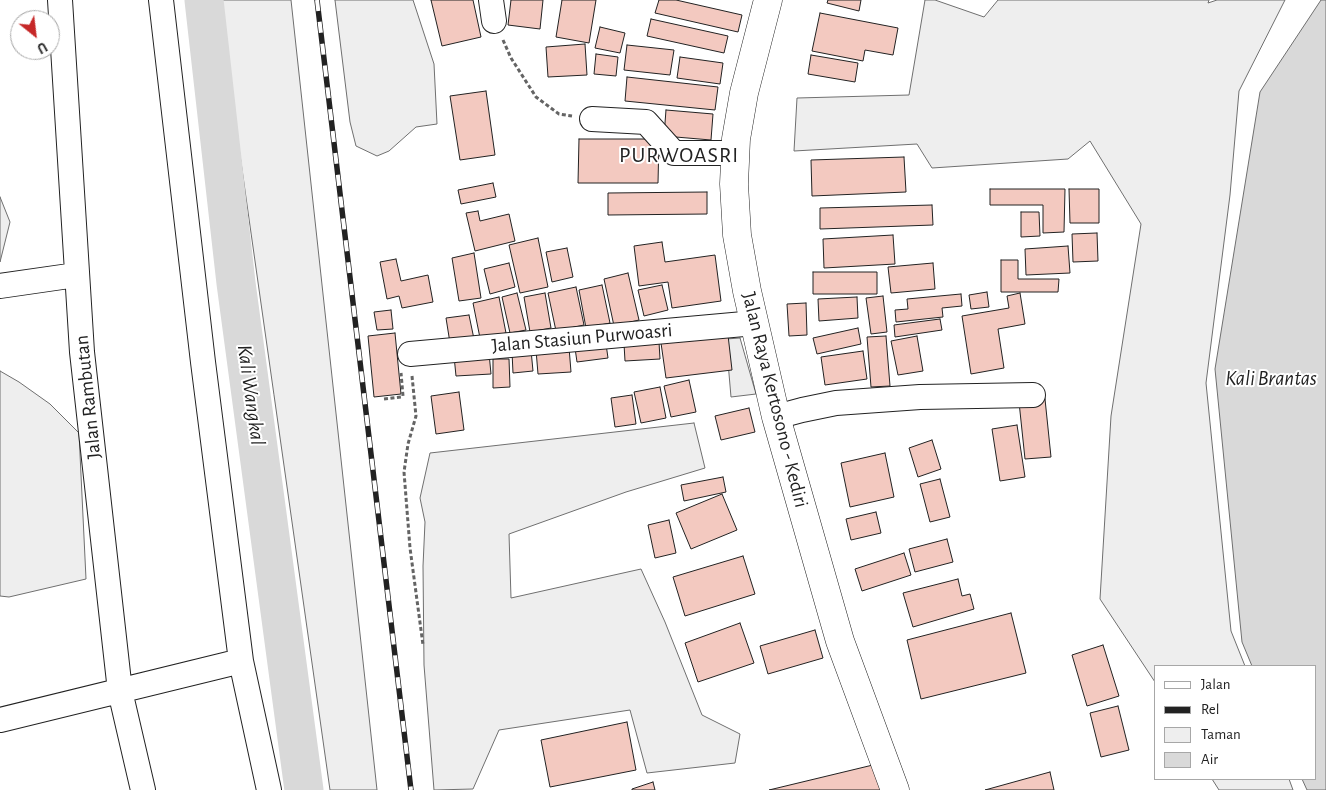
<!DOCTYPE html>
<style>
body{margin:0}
#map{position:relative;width:1326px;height:790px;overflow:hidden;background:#fff;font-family:"Alegreya Sans",sans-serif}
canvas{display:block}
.legend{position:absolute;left:1154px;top:665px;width:162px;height:115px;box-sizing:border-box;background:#fff;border:1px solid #a7a7a7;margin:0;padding:6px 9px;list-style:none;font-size:15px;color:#222}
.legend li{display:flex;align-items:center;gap:10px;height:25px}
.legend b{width:25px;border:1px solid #a7a7a7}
.north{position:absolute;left:10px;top:10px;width:50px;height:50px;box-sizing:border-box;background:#fff;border:1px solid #a7a7a7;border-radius:50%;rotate:151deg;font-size:14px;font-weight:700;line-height:20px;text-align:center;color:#222}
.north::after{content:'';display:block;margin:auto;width:18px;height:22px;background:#c62828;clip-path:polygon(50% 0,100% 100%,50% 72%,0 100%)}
</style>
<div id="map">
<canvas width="1326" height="790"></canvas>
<ul class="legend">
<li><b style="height:6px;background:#fff"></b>Jalan</li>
<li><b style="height:6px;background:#222"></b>Rel</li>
<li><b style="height:14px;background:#eee"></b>Taman</li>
<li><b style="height:14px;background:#d9d9d9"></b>Air</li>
</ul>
<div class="north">U</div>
</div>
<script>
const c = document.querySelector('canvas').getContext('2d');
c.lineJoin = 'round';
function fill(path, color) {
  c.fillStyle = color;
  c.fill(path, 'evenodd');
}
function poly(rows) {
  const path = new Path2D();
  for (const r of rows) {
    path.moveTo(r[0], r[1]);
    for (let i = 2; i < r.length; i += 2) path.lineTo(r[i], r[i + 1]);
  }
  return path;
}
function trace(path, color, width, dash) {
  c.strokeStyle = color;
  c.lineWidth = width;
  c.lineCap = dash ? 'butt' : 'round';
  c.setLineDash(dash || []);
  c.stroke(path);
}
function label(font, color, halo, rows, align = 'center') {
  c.font = font + ' "Alegreya Sans",sans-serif';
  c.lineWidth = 4;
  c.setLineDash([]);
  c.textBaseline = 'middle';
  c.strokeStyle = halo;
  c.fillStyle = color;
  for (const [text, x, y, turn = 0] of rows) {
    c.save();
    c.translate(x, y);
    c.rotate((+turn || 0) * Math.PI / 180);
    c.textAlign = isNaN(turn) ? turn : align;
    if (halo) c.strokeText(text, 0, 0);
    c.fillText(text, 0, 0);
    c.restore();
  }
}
const green = poly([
 [218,0,291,0,377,790,330,790,218,0],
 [335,0,413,0,434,64,437,124,416,127,389,151,377,156,356,146,350,122,335,0],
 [925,0,935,0,984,17,998,0,1209,0,1208,3,1217,0,1285,0,1239,91,1230,195,1206,383,1231,631,1245,666,1155,666,1155,682,1100,599,1111,416,1141,224,1090,141,1068,159,932,168,917,144,794,151,797,98,909,95,925,0],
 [0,197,10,222,0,262,0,197],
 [0,371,19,382,50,404,79,433,86,579,9,597,0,596,0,371],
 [694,423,705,468,626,492,509,534,511,598,641,569,665,622,702,715,740,734,735,763,647,773,630,710,499,730,473,789,434,790,424,665,423,566,425,522,420,498,430,453,694,423],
 [1212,779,1289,779,1293,790,1219,790,1212,779]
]);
fill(green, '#eee');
trace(green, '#6f6f6f', 1);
const parking = poly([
 [740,338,756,394,731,397,726,339,740,338]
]);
fill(parking, '#ededed');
trace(parking, '#6f6f6f', 1);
const water = poly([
 [1321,0,1326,0,1326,790,1307,790,1302,779,1315,779,1315,666,1252,666,1242,642,1215,369,1260,92,1321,0]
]);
fill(water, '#d9d9d9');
trace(water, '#6f6f6f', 1);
trace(poly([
 [204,0,236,283,304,790]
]), '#d9d9d9', 39);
const building = poly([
 [431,0,473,0,481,37,442,46,431,0],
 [511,0,543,0,540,29,508,25,511,0],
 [562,0,596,0,589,43,556,37,562,0],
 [659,0,676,0,742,15,738,32,655,13,659,0],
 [828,0,861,0,859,11,827,3,828,0],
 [820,13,898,28,893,55,865,50,863,61,812,51,820,13],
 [651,19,728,36,724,53,647,36,651,19],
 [600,27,625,33,620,53,595,48,600,27],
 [585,44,587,75,548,77,546,47,585,44],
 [627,45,674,50,670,75,624,70,627,45],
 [596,54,618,57,616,76,594,74,596,54],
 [811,55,858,63,855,82,808,74,811,55],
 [680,57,723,63,720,84,677,78,680,57],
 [627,77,718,87,715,110,625,101,627,77],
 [486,91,495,155,460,160,450,96,486,91],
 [666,110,713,114,711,140,664,136,666,110],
 [579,139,659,139,658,183,578,183,579,139],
 [904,157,906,192,812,196,811,160,904,157],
 [493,183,496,197,461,204,458,190,493,183],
 [990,189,1065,189,1064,232,1043,233,1043,205,990,205,990,189],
 [1069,189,1099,189,1099,223,1070,223,1069,189],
 [707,192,707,214,608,215,608,193,707,192],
 [932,205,933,225,820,229,820,208,932,205],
 [478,211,480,221,509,214,515,241,475,251,466,213,478,211],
 [1021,212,1039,212,1040,236,1021,237,1021,212],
 [1097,233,1098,261,1073,262,1072,234,1097,233],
 [893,235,895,264,824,268,823,239,893,235],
 [538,238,548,287,520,293,509,245,538,238],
 [662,242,665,262,715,255,721,301,672,308,668,282,639,286,634,246,662,242],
 [1068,246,1070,273,1026,275,1025,249,1068,246],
 [567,248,573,277,552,282,546,252,567,248],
 [474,253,481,298,459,301,452,258,474,253],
 [396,259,401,281,428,275,433,302,402,308,399,296,387,299,380,262,396,259],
 [1001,260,1018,260,1018,279,1059,279,1058,292,1001,292,1001,260],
 [509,263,515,287,490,294,484,269,509,263],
 [933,263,935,289,891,293,888,267,933,263],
 [813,272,877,272,877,294,813,294,813,272],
 [628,273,639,320,614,326,604,279,628,273],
 [602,285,610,323,586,328,579,290,602,285],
 [662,285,668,310,644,316,638,290,662,285],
 [576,287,584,325,556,331,548,293,576,287],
 [987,292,989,307,971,309,969,295,987,292],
 [517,293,526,330,510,333,502,297,517,293],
 [545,293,551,328,530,332,524,297,545,293],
 [1020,293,1025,324,998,329,1004,368,971,374,962,316,1009,308,1007,296,1020,293],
 [961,294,962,306,942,308,943,317,896,322,895,310,908,309,907,299,961,294],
 [883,296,887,332,871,334,866,298,883,296],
 [499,297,506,333,480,338,473,303,499,297],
 [857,297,858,318,819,321,818,299,857,297],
 [806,303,807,335,789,336,787,304,806,303],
 [391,310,393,329,377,330,374,312,391,310],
 [469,315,474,339,450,343,446,318,469,315],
 [940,319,942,330,895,337,894,325,940,319],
 [858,328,861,344,817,354,813,338,858,328],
 [395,333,401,394,374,397,368,336,395,333],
 [728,335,732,370,666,378,661,343,728,335],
 [886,336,890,386,871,387,867,337,886,336],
 [917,336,923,371,898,375,891,341,917,336],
 [659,342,660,359,625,361,624,344,659,342],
 [606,344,608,358,577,362,575,348,606,344],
 [569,347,571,372,538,374,536,350,569,347],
 [531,350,533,371,513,373,512,352,531,350],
 [863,351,867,379,825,385,821,357,863,351],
 [489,353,491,374,456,376,454,356,489,353],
 [493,359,509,359,510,387,493,388,493,359],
 [689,380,696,412,671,417,664,386,689,380],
 [660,387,666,418,641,423,634,392,660,387],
 [459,392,464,430,436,434,431,396,459,392],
 [632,395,636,424,615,427,611,398,632,395],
 [1045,399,1051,457,1025,459,1019,402,1045,399],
 [749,408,755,432,721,440,715,416,749,408],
 [1017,425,1025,477,1000,481,992,429,1017,425],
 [932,440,941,469,918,477,909,448,932,440],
 [885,453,894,497,850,507,841,463,885,453],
 [723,477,726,492,684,501,681,485,723,477],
 [940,479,950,517,930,522,920,484,940,479],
 [722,494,737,530,691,549,676,513,722,494],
 [876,512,881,533,851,540,846,519,876,512],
 [669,520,676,553,655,558,648,525,669,520],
 [947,539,953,562,915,572,909,549,947,539],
 [904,553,911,575,862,591,855,569,904,553],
 [743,556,755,594,685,616,673,577,743,556],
 [958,579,962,596,970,594,974,609,913,627,903,593,958,579],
 [1011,613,1026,673,921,699,907,640,1011,613],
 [740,623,754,663,698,682,685,643,740,623],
 [815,630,823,658,768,674,760,646,815,630],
 [1103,645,1119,696,1087,706,1072,655,1103,645],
 [1118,706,1129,750,1101,757,1090,713,1118,706],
 [627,722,636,770,550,787,541,740,627,722],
 [877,764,883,790,769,790,877,764],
 [1050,772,1054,790,985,790,1050,772],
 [653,782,655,790,632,790,632,789,653,782]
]);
fill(building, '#f3c9c0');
trace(building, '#222', 1);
const minor = poly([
 [60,0,82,352,120,691,143,790],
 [161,0,203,362,241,661,269,790],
 [491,0,494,21],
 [592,119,646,122,674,153,735,153],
 [0,286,76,275],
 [410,354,755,323],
 [776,417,802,410,836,403,920,397,1033,395],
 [0,720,241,661]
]);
const highway = poly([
 [768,0,744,93,736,139,734,184,737,235,747,291,776,417,840,641,895,790]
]);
trace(minor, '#222', 26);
trace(highway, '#222', 29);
trace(poly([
 [503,40,511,58,536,97,559,114,572,116],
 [412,376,416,416,408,444,404,472,410,548,423,645],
 [384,399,401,397,403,396,401,373]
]), '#646464', 3, [4, 2.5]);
trace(minor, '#fff', 24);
trace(highway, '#fff', 28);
const rail = poly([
 [317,0,411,790]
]);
trace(rail, '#222', 5.5);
trace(rail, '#fff', 4, [11]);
label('20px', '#222', '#fff', [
 ["Jalan Stasiun Purwoasri",582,338,-5],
 ["Jalan Rambutan",88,397,-96],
 ["Jalan Raya Kertosono - Kediri",775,400,76]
]);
label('italic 21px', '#222', '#fff', [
 ["Kali Brantas",1271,379],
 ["Kali Wangkal",251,395,82]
]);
c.letterSpacing = '1px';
label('22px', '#222', '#fff', [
 ["PURWOASRI",679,155]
]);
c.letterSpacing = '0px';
</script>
